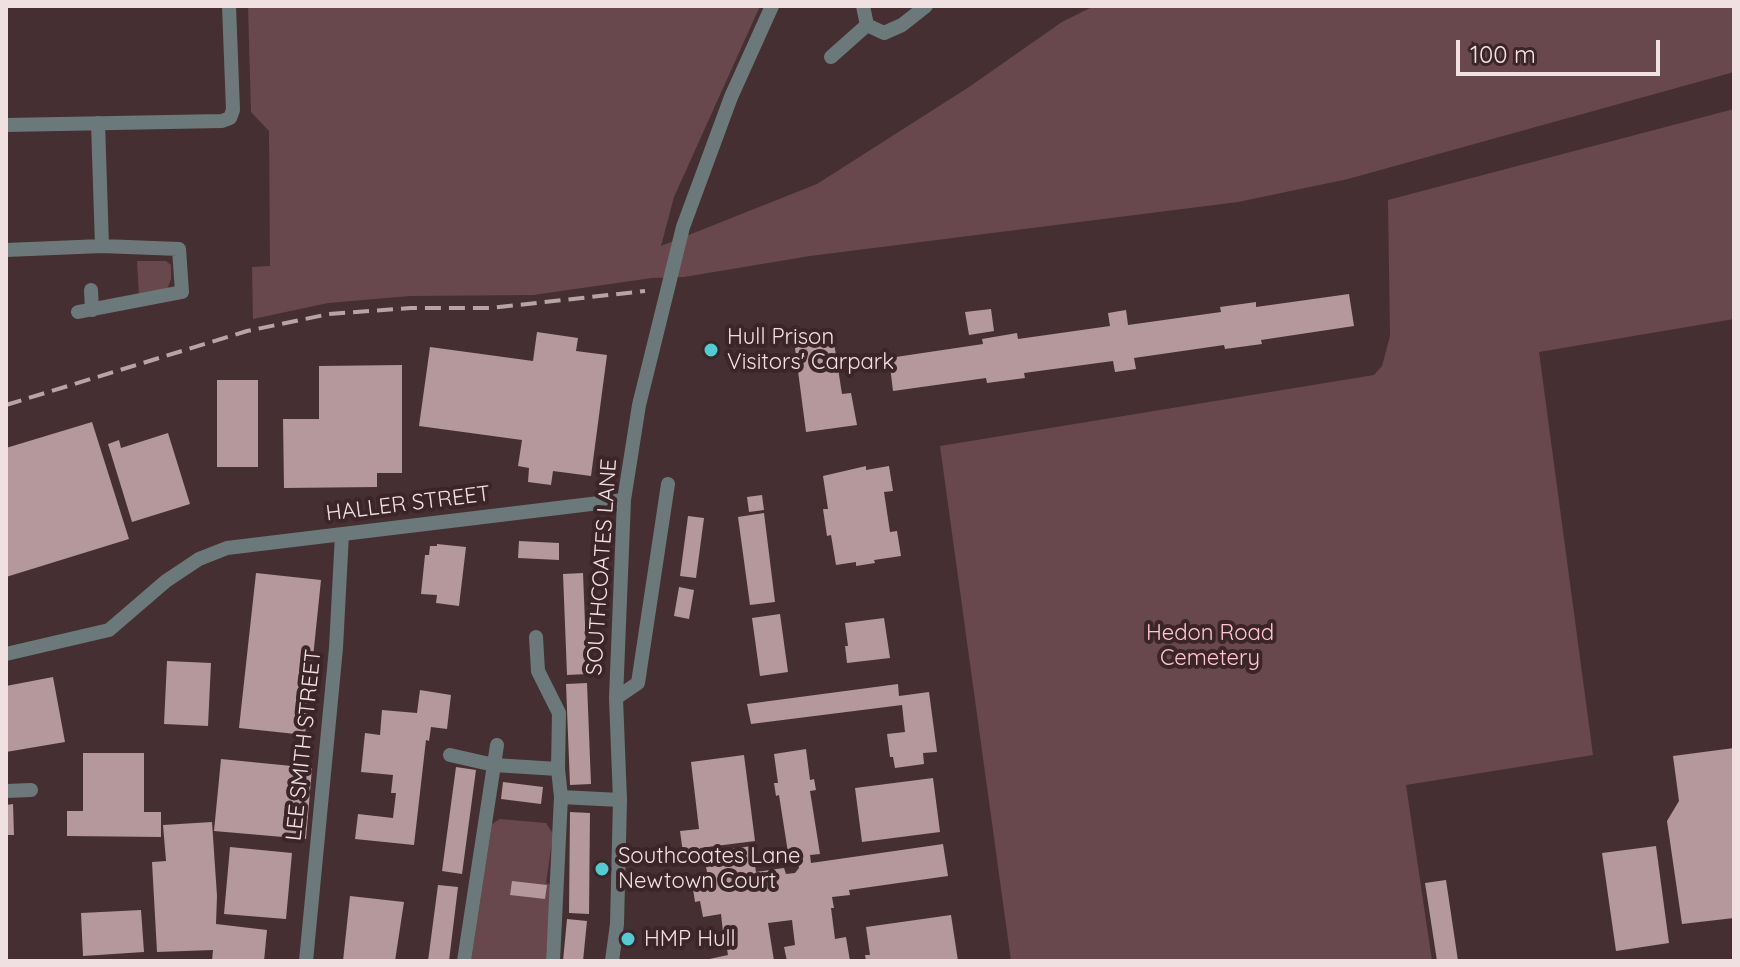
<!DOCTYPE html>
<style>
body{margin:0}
#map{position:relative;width:1740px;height:967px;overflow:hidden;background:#462f32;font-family:Quicksand,sans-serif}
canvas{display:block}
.frame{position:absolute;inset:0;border:8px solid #f0e0e2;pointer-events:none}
.scale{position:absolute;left:1456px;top:40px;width:204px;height:36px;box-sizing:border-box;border:4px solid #f0e0e2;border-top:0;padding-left:10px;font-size:24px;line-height:28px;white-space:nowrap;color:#f0e0e2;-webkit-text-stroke:6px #3b2528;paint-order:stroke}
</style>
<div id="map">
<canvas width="1740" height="967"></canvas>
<div class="frame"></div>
<div class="scale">100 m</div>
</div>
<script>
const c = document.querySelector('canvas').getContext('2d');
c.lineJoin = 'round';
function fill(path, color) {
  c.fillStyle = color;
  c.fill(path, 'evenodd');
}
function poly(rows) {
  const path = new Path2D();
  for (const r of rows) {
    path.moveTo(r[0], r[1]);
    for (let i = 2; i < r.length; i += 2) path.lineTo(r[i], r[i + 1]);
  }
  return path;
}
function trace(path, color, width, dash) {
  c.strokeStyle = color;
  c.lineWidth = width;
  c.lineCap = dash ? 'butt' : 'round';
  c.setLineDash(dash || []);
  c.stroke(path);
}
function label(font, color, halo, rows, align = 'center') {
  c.font = font + ' Quicksand,sans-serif';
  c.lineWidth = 8;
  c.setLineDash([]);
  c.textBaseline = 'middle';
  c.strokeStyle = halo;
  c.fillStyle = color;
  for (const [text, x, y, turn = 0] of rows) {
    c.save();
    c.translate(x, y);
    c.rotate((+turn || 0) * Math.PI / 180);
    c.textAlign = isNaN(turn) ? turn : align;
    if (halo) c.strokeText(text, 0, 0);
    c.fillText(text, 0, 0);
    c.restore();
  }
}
fill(poly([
 [248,6,760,6,674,197,661,246,817,184,969,87,1062,22,1094,6,1734,6,1734,72,1348,179,1238,202,810,256,684,277,652,278,533,295,410,296,328,303,253,319,252,267,270,266,269,131,251,112],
 [1734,109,1734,319,1539,352,1593,755,1406,785,1432,961,1011,961,940,446,1374,375,1382,366,1390,336,1388,200],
 [137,261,166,261,171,265,171,279,168,287,162,292,139,296],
 [500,819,546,823,553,834,546,883,551,885,546,961,471,961,492,824]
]), '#68484c');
fill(poly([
 [1349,294,1354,326,1261,340,1262,344,1225,349,1224,345,1134,358,1136,369,1115,372,1113,361,1024,373,1025,378,987,383,986,378,893,391,889,358,983,344,982,339,1017,333,1018,339,1110,326,1108,313,1126,310,1128,325,1221,312,1220,307,1256,302,1256,307],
 [991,309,994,331,969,335,965,312],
 [832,330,842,394,851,393,857,425,806,432,793,333],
 [537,332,578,338,576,351,607,355,591,476,553,471,551,485,528,482,529,468,518,466,522,440,419,426,430,347,533,361],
 [402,365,402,473,377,473,377,487,284,488,283,419,319,419,319,366],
 [217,380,258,380,258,467,217,467],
 [92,422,129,539,6,577,6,448],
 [168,433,190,504,132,522,108,444,119,440,121,448],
 [866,466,866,470,889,466,893,491,884,492,890,532,897,531,901,556,874,560,875,563,856,566,856,562,836,565,831,535,827,536,823,509,828,509,823,476],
 [762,495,764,510,749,512,747,497],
 [764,513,775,602,750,605,738,517],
 [688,516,704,518,696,578,680,576],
 [519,541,559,543,559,560,518,558],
 [437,544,466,547,459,606,436,603,437,595,421,594,425,555,429,555,430,546,437,546],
 [256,573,321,580,305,735,239,728],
 [583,573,587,674,567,675,563,574],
 [679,587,694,590,689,619,674,616],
 [780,614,788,672,760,676,752,618],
 [884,618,890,658,847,663,845,646,848,646,845,623],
 [167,661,211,663,208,726,164,724],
 [53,677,65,742,6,752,6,686],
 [587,683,591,784,570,785,566,684],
 [898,684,899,696,929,692,937,752,923,753,924,764,895,768,893,757,890,757,887,734,905,732,902,705,751,724,747,704],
 [420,690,451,695,447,729,431,727,429,741,426,740,414,845,355,839,358,814,393,818,396,793,391,793,393,775,361,772,365,733,380,735,382,710,417,713],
 [1734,748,1734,918,1682,924,1667,821,1679,801,1673,756],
 [806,749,810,780,814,779,816,790,810,791,820,854,810,855,811,863,943,844,948,876,849,890,850,895,832,897,834,908,831,908,835,939,846,937,850,961,787,961,784,947,795,945,792,920,768,923,774,961,700,961,728,955,727,949,731,948,728,931,723,932,721,914,703,917,700,901,695,902,693,889,699,889,698,880,708,879,704,853,752,846,756,872,784,868,786,874,795,873,799,868,797,858,789,859,779,795,776,796,774,783,778,783,774,754],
 [83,753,144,753,144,812,161,812,161,837,67,836,67,811,83,811],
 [744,755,755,841,700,848,701,858,684,860,680,831,699,829,691,762],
 [221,759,312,768,306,839,214,831],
 [456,767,476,770,462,874,442,871],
 [933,778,940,832,862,842,855,788],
 [503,782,543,787,541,804,501,799],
 [13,804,14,835,6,835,6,805],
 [570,812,590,813,589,914,569,913],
 [212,822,217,896,216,924,267,930,264,961,212,961,213,950,157,952,152,862,166,861,163,825],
 [1656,846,1669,943,1616,951,1602,853],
 [230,847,292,853,286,919,224,914],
 [1446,880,1458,961,1437,961,1425,883],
 [512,881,547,885,545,899,510,895],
 [438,885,458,887,449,961,428,961],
 [350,896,404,902,395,961,343,961],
 [141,910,144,952,83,956,81,913],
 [951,915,958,961,866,961,865,955,870,955,866,927],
 [567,919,587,921,583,961,563,961]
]), '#b4989b');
trace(poly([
 [863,6,867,25,884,33,902,25,926,6],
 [831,57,867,25],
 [6,125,222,121,230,118,233,110,229,6],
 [6,250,102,246,98,123],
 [91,290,92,310],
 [78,312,182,292,179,249,102,246],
 [536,637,538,671,559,713,558,769,561,797,553,961],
 [6,654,109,630,166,581,199,559,227,548,624,500],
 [616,698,638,683,668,484],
 [450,755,494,765,558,769],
 [6,791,31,790],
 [561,797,620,800],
 [306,961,336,648,342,534],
 [464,961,497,745],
 [612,961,617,924,620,800,616,698,624,500,639,405,683,227,731,97,772,6]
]), '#6c797a', 14);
trace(poly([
 [6,405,247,331,329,314,411,308,491,308,645,291]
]), '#b6a4a6', 4, [16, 8]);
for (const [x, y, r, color] of [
 [711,350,8,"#51ccd3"],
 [602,869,8,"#51ccd3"],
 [628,939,8,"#51ccd3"]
]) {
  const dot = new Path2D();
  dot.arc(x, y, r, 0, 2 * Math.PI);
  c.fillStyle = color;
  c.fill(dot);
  trace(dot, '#3b2528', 3);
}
label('22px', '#f0e0e2', '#3b2528', [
 ["Hull Prison",727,337],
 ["Visitors' Carpark",727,362],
 ["Southcoates Lane",618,856],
 ["Newtown Court",618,881],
 ["HMP Hull",644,939]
], 'left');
label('22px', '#f0e0e2', '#3b2528', [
 ["HALLER STREET",408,504,-7],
 ["SOUTHCOATES LANE",602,567,-86],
 ["LEE SMITH STREET",304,745,-84]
]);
label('22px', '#ffc6cd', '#3b2528', [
 ["Hedon Road",1210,633],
 ["Cemetery",1210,658]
]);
</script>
